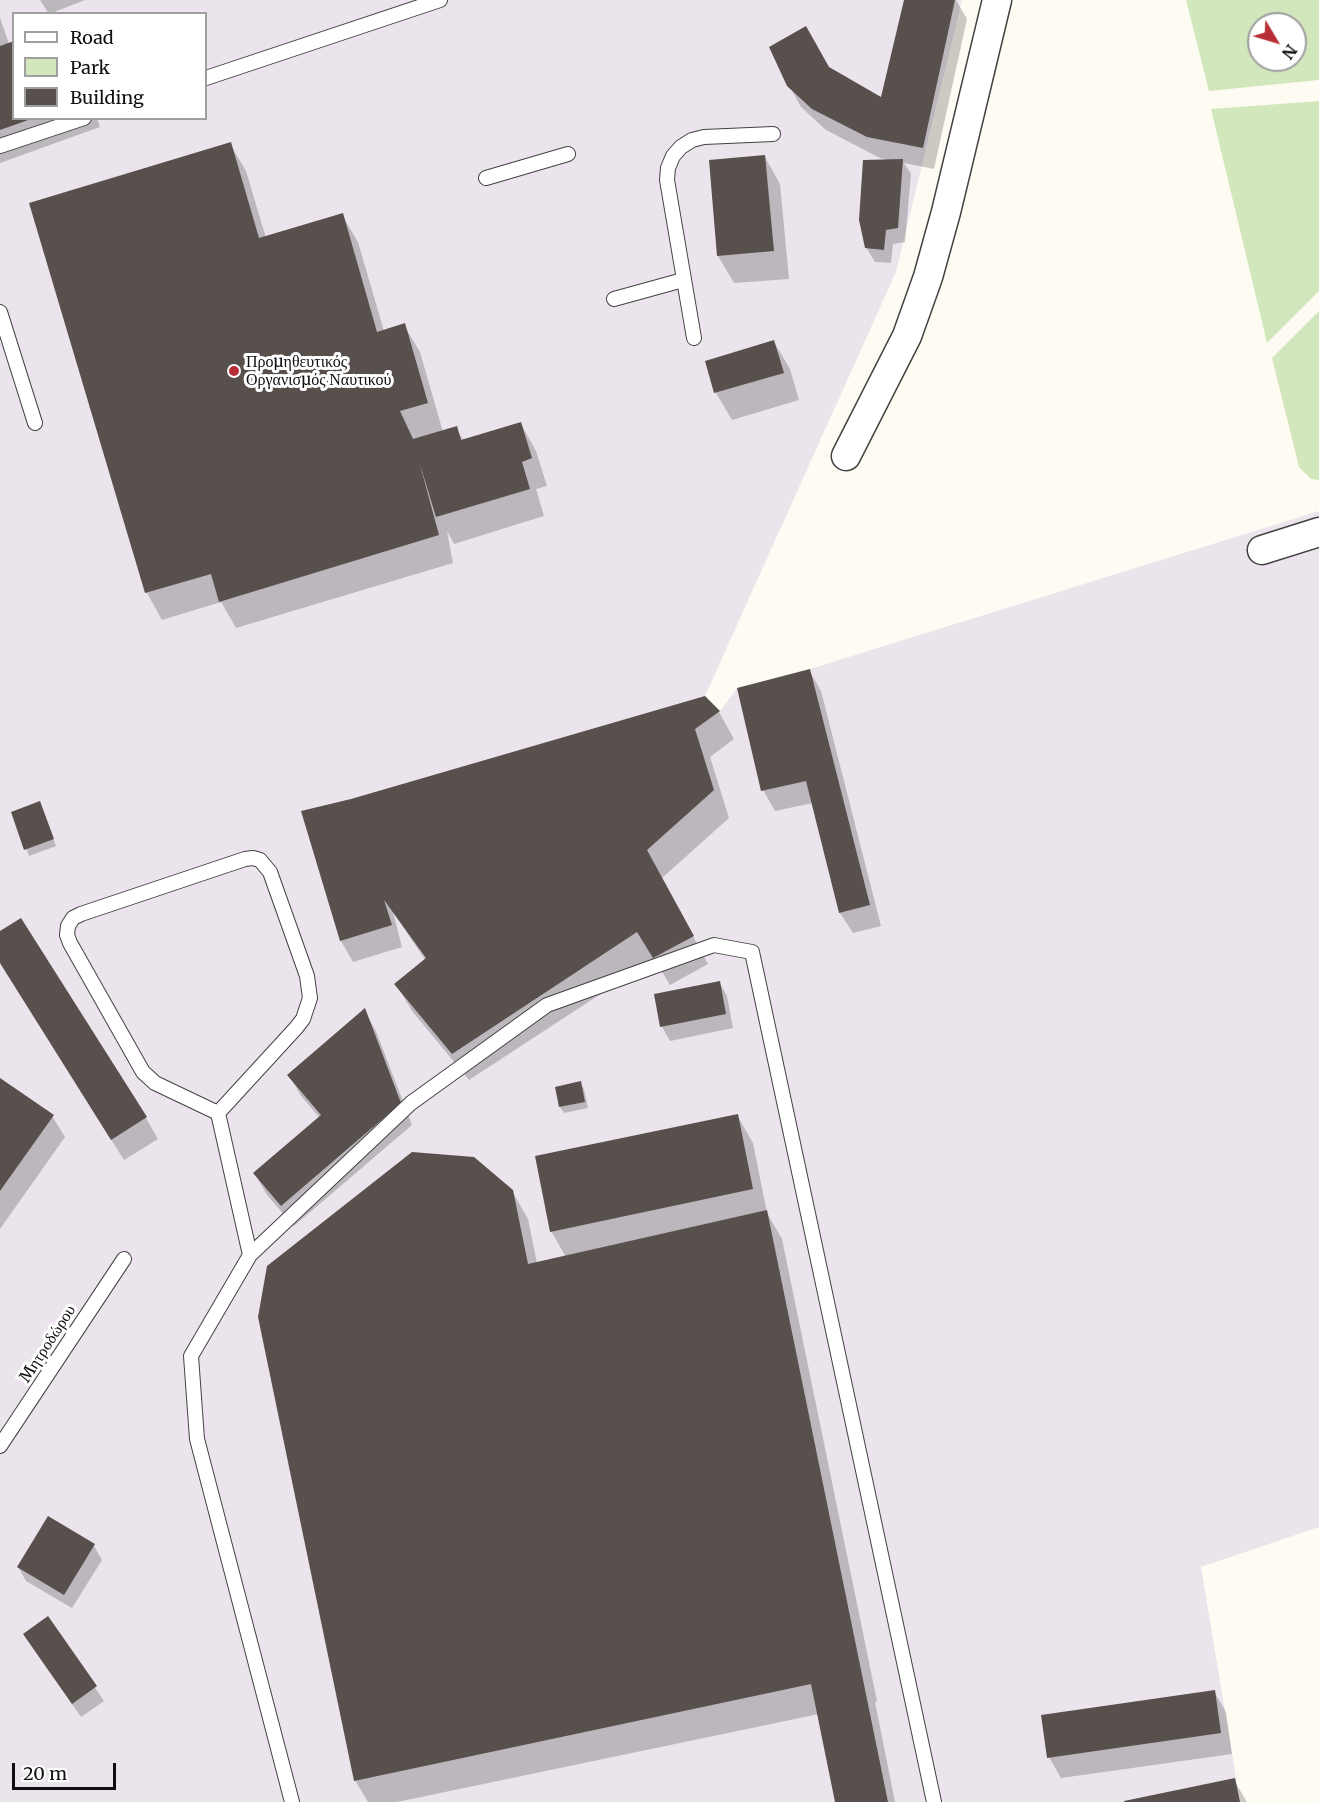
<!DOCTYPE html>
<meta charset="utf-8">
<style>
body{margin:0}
#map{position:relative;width:1319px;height:1802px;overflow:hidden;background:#fefcf2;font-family:Merriweather,serif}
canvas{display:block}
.legend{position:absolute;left:12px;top:12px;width:195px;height:108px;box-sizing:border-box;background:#fff;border:2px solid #9f9f9f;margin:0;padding:8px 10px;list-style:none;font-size:18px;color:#0f0f0f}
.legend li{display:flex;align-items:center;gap:12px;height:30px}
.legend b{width:30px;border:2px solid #9f9f9f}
.north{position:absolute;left:1247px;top:12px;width:60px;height:60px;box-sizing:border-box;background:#fff;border:2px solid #9f9f9f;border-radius:50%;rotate:128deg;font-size:16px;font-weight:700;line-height:24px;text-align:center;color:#0f0f0f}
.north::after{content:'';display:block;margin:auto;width:21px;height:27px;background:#b72e36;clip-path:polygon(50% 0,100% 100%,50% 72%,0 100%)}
.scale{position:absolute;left:12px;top:1763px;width:104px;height:27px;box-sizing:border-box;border:3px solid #0f0f0f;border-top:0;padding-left:8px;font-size:18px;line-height:21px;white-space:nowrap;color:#0f0f0f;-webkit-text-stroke:4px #fff;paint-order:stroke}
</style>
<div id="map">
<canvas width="1319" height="1802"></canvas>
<ul class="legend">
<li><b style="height:8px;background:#fff"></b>Road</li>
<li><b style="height:16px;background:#d3e7bd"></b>Park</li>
<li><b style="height:16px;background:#57504c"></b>Building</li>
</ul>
<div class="north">N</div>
<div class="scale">20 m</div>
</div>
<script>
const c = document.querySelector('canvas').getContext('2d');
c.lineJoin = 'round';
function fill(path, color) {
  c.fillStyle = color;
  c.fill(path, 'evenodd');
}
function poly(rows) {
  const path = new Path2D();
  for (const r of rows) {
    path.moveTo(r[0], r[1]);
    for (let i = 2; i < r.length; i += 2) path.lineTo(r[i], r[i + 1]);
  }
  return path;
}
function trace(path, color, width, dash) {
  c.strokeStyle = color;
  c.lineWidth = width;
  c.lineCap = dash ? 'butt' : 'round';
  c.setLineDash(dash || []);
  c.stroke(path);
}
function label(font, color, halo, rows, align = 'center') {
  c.font = font + ' Merriweather,serif';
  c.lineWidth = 6;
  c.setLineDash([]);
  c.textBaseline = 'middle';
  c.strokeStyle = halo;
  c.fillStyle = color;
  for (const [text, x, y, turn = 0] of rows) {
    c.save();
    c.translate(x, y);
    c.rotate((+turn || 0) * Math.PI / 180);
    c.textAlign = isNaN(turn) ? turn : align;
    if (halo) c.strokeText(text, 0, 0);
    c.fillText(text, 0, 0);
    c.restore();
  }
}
fill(poly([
 [0,0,962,0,896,272,705,696,720,711,737,688,810,669,1319,511,1319,1527,1201,1567,1240,1802,0,1802],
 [14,14,206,14,206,118,14,118]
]), '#ece4ed');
fill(poly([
 [1186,0,1319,0,1319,80,1209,91],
 [1259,24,1295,24,1295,60,1259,60],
 [1319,101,1319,291,1267,343,1211,109],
 [1319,311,1319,480,1311,479,1299,467,1272,358]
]), '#d3e7bd');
fill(poly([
 [40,0,85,0,49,14],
 [906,0,956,0,967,19,934,169,904,163,911,174,905,242,893,244,891,263,875,262,866,247,887,160,880,158,826,130,801,107,789,85,828,69,882,99],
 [0,18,9,44,14,118,97,118,100,127,0,163],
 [230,144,246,171,266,238,342,215,358,242,384,331,404,325,420,352,443,432,456,428,464,441,521,424,536,451,547,486,536,489,544,516,454,544,447,531,453,563,236,628,221,602,162,620,147,593,31,204],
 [765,157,780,184,789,279,734,283,718,256],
 [774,342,790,369,799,400,732,420,716,393,707,362],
 [809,670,821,691,881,926,853,933,840,913,813,803,775,811,763,790],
 [719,712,734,739,710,757,729,818,662,878,708,964,670,985,654,959,469,1080,412,1011,396,984,426,961,393,912,402,947,353,962,341,941,302,812],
 [40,803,56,846,29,856,13,813],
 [0,933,146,1118,158,1139,124,1160,0,963],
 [719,982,727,996,733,1028,670,1041,662,1027,655,996],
 [364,1010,376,1031,412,1125,294,1226,267,1195,255,1174,320,1118,301,1096,289,1075],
 [0,1079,52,1116,65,1137,0,1229],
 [580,1083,584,1089,588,1108,564,1113,560,1107],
 [737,1115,753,1143,767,1213,782,1239,877,1701,875,1702,895,1802,836,1802,819,1714,397,1802,368,1802,355,1780,512,1191,528,1219,537,1263,566,1257,551,1231],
 [94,1546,102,1560,72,1608,26,1581,18,1567],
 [48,1618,104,1701,81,1717,33,1648],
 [1214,1691,1226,1712,1232,1754,1061,1778,1049,1757],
 [1234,1780,1247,1802,1127,1802]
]), '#0003');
fill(poly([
 [904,0,955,0,923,148,867,137,812,109,787,86,769,47,806,26,829,67,881,97],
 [14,41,14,118,31,119,0,130,0,46],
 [231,142,259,238,343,213,377,332,405,323,428,403,400,411,413,439,457,426,461,440,521,422,532,458,522,462,530,489,436,517,419,461,439,535,219,602,211,574,145,593,29,203],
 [765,155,774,251,717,256,709,160],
 [903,159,898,228,886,230,884,250,865,248,859,220,863,160],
 [774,340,784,373,714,393,705,361],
 [810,669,870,905,839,913,806,781,761,791,737,688],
 [705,696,720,711,695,729,714,790,647,850,694,936,653,958,637,932,452,1054,394,984,426,958,384,900,392,925,340,941,301,811,351,799],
 [40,801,54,839,24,850,11,812],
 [21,918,147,1117,111,1140,0,963,0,931],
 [720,981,726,1014,660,1027,654,994],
 [365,1008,401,1103,281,1206,253,1173,321,1115,287,1075],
 [0,1078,54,1115,0,1191],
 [581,1081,585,1102,559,1107,555,1087],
 [738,1114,753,1189,550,1232,535,1156],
 [412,1152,474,1157,513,1190,528,1264,767,1210,888,1802,835,1802,811,1684,354,1781,258,1317,267,1266],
 [48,1516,95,1544,64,1595,17,1567],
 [48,1616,97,1686,72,1704,23,1634],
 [1215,1690,1221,1733,1047,1758,1041,1715],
 [1235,1778,1240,1802,1124,1802,1124,1801]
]), '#57504c');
const lane = poly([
 [206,78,440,0],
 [0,146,84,118],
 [486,178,568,154],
 [614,299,683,280],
 [0,312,35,423],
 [694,338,667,180,668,168,673,156,681,147,692,140,704,137,773,134],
 [218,1113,155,1083,143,1072,70,943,67,935,68,926,73,918,81,914,245,859,253,858,260,860,270,872,307,976,310,998,303,1019,296,1028,218,1113,250,1255],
 [0,1446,124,1259],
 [292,1802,197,1439,191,1356,250,1255,411,1103,547,1005,714,945,752,952,934,1802]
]);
const street = poly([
 [846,456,907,336,928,277,946,212,997,0],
 [1262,550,1319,532]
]);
trace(lane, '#424242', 16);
trace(street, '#424242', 31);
trace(lane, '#fff', 14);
trace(street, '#fff', 28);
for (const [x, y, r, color] of [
 [234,371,6,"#b72e36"]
]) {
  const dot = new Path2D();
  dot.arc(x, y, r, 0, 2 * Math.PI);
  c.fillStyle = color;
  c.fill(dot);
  trace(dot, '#fff', 2);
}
label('16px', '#0f0f0f', '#fff', [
 ["Προμηθευτικός",246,362],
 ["Οργανισμός Ναυτικού",246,380]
], 'left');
label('16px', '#0f0f0f', '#fff', [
 ["Μητροδώρου",48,1344,-57]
]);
</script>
